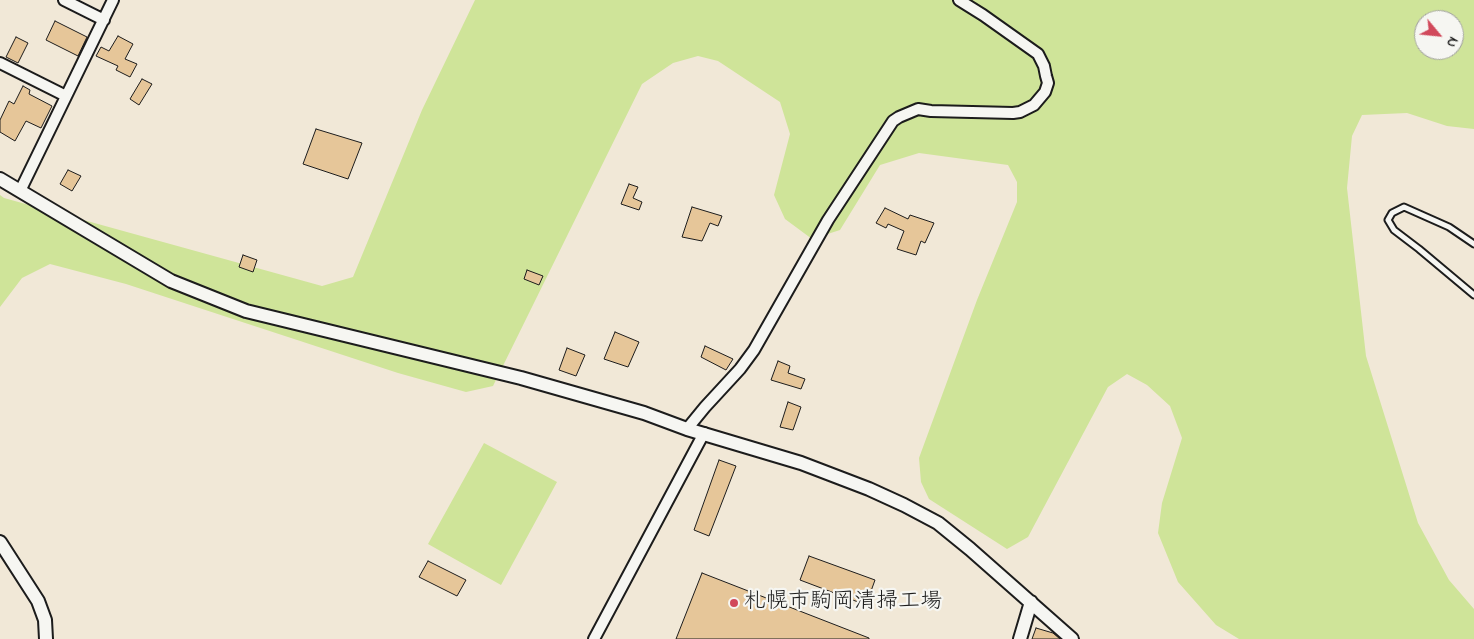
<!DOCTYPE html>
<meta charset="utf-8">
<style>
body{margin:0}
#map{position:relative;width:1474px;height:639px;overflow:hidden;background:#f1e8d7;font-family:"Indie Flower",sans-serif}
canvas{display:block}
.north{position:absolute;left:1414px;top:10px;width:50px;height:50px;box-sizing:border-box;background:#f6f6f2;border:1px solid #9f9f9c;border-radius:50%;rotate:118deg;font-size:14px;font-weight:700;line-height:20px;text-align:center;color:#1c1c1c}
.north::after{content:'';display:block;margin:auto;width:18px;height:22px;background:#d1495b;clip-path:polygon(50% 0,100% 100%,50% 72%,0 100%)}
</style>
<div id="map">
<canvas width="1474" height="639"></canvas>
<div class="north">N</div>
</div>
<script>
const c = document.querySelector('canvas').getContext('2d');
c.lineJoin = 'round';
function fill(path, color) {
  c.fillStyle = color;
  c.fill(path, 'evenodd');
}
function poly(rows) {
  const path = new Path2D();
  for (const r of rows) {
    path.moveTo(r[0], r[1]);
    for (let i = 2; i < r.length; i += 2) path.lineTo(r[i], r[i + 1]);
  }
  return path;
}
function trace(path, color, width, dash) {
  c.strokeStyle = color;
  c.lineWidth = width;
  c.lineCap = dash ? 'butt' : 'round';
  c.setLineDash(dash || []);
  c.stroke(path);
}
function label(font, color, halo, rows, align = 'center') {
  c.font = font + ' "Indie Flower","Klee One",sans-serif';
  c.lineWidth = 4.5;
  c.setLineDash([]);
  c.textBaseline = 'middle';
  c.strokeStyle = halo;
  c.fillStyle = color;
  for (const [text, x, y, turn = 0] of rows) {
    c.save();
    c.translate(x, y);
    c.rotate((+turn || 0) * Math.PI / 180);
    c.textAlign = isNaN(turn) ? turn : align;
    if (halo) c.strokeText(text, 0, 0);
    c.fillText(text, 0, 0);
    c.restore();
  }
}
fill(poly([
 [475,0,1474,0,1474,129,1447,126,1407,113,1362,115,1352,136,1347,188,1366,356,1418,523,1449,580,1474,609,1474,639,1239,639,1216,625,1178,582,1158,533,1162,503,1182,438,1170,406,1147,385,1127,374,1108,387,1028,537,1007,549,929,499,921,482,919,458,977,300,1017,202,1017,182,1008,165,919,153,880,165,840,230,812,239,785,219,774,195,790,134,780,102,718,61,698,56,673,63,642,84,493,386,466,392,398,373,126,284,50,264,22,278,0,307,0,195,4,198,322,286,353,277,422,110],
 [1424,20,1454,20,1454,50,1424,50],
 [484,443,557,482,501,585,428,544]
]), '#cfe499');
const building = poly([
 [55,21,87,37,78,56,46,40,55,21],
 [118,36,133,44,125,59,137,64,130,77,116,70,118,66,96,56,101,47,109,51,118,36],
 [16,37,28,43,18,63,6,57,16,37],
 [142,79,152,84,139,105,130,99,142,79],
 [23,86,30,90,29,94,52,106,41,128,26,121,15,141,0,132,0,120,9,101,14,104,23,86],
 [316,129,362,143,348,179,303,164,316,129],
 [68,170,81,176,72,191,60,184,68,170],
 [629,184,638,187,633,198,642,202,639,210,621,204,629,184],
 [692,207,722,216,718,226,710,223,702,241,682,237,692,207],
 [885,208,908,219,910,215,934,223,925,243,921,241,916,255,897,249,904,231,888,224,886,228,876,223,885,208],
 [243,255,257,260,253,272,239,267,243,255],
 [527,270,543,276,539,285,524,279,527,270],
 [615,332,639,342,628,367,604,359,615,332],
 [705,346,733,359,726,370,701,357,705,346],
 [567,348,585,355,576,376,559,370,567,348],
 [778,361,790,366,788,373,805,379,801,389,771,380,778,361],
 [788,402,801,407,793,430,780,427,788,402],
 [719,460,736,466,709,536,694,530,719,460],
 [809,556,875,580,866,605,800,580,809,556],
 [428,561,466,580,457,596,419,577,428,561],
 [702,573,869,638,869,639,676,639,702,573],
 [1036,628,1053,633,1060,639,1032,639,1036,628]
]);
fill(building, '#e6c699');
trace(building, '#1c1c1c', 1);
const service = poly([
 [1474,244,1449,227,1404,207,1392,213,1388,220,1394,230,1419,249,1474,295]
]);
const minor = poly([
 [64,0,104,20],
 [0,63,66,96],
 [20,191,113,0],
 [687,429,705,407,740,369,754,350,828,220,893,121,899,117,918,109,931,111,1013,113,1020,112,1034,105,1045,92,1048,83,1046,76,1044,66,1038,54,983,15,959,0],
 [594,639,704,433]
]);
const tertiary = poly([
 [0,179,171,281,246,311,521,378,644,413,687,429,801,463,869,489,904,505,938,523,970,549,1072,639],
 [0,542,38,601,45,620,46,639],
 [1020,639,1031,602]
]);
trace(service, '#1c1c1c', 9);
trace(minor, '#1c1c1c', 14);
trace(tertiary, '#1c1c1c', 16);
trace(service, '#f6f6f2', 5);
trace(minor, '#f6f6f2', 10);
trace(tertiary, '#f6f6f2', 12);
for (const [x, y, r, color] of [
 [734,603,5,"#d1495b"]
]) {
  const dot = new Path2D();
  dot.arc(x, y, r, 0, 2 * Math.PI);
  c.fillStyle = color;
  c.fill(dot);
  trace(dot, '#f6f6f2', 2);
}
label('22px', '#1c1c1c', '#f6f6f2', [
 ["札幌市駒岡清掃工場",744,603]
], 'left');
</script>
